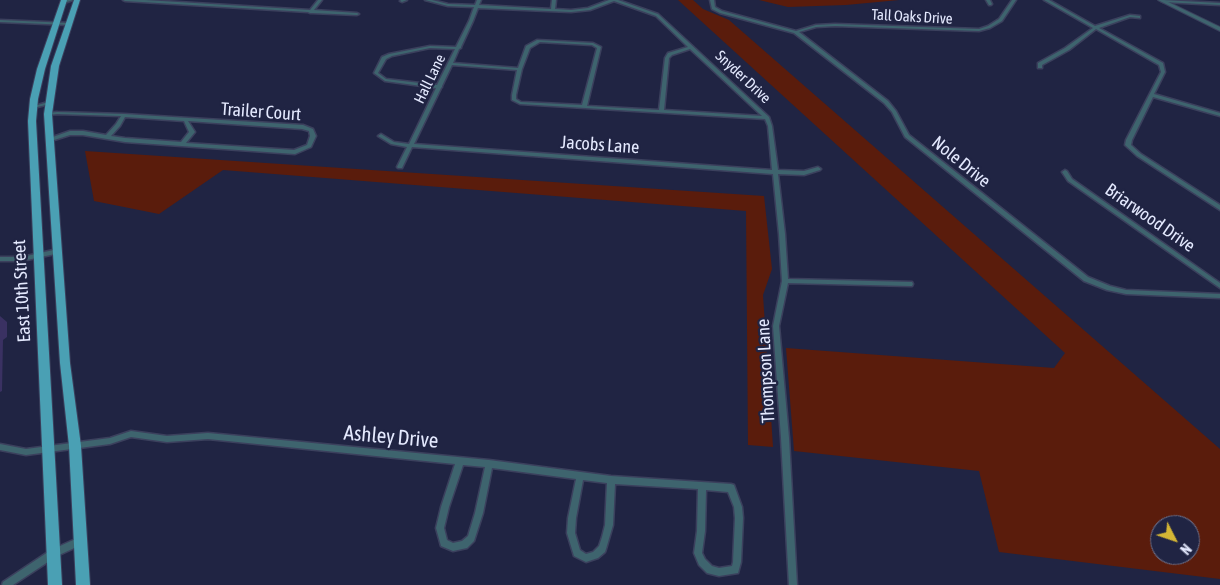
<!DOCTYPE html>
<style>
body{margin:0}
#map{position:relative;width:1220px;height:585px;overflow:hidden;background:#202443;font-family:"Asap Condensed",sans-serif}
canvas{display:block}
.north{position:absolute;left:1150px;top:515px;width:50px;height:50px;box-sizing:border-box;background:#202443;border:1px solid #6e738e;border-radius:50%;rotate:131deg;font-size:14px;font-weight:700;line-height:20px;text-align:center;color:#e4e9fe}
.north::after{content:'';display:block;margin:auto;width:18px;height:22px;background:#d4b635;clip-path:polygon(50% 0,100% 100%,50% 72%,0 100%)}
</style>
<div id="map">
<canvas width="1220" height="585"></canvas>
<div class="north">N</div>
</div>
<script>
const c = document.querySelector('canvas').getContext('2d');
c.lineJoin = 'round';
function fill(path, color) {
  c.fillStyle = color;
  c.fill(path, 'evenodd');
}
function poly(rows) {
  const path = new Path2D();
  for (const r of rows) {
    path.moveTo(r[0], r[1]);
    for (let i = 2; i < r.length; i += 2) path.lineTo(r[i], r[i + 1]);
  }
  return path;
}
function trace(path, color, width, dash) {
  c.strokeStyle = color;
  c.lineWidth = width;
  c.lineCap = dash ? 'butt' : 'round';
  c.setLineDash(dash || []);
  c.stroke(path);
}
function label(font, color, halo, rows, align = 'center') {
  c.font = font + ' "Asap Condensed",sans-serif';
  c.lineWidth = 4.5;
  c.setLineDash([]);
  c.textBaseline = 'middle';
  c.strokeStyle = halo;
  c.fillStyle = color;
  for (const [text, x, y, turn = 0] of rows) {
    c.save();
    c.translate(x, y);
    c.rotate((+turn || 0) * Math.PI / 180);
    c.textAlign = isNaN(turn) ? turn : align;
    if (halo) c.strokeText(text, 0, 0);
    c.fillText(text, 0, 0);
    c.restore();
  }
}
fill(poly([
 [678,0,693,0,703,9,729,20,1220,449,1220,579,999,552,979,471,794,451,786,348,1054,368,1065,353],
 [1160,525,1190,525,1190,555,1160,555],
 [759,0,899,0,846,5,788,7],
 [85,151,764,196,772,269,763,295,773,447,748,445,746,211,223,170,159,214,94,201]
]), '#5a1c0c');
const minor = poly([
 [67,0,73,0,64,3,62,2,67,0],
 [123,0,145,0,310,10,318,0,322,0,314,10,357,13,359,14,357,15,312,13,310,13,308,12,125,1,123,0],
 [401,0,407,0,402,2,400,1,401,0],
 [425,0,432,0,448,4,475,5,477,0,481,0,479,5,551,9,552,0,556,0,555,9,571,10,588,8,609,0,618,0,658,14,769,117,772,126,778,170,804,171,818,167,821,169,820,170,804,175,778,174,785,234,788,279,912,282,913,284,912,286,910,286,788,283,779,326,789,438,797,585,789,585,781,438,773,326,782,281,779,234,773,174,412,147,402,168,398,168,397,167,407,147,391,144,378,136,381,134,394,142,409,144,436,88,385,81,374,73,382,57,389,54,430,46,456,47,469,21,474,7,448,6,425,0],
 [614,1,656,16,688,47,668,53,665,58,659,110,587,106,601,47,593,43,537,40,526,46,518,68,453,63,459,49,461,48,461,47,473,21,478,8,571,12,590,10,614,1],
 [540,42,592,45,597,48,582,105,521,102,516,99,516,95,522,69,530,48,540,42],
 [430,48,455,49,437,85,386,79,378,73,386,59,392,56,430,48],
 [690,49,762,116,664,110,669,58,672,55,690,49],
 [452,65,517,70,512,95,512,100,520,104,765,119,768,126,772,170,414,144,441,88,442,87,442,86,452,65],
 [710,0,714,0,715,7,722,11,796,31,816,25,835,24,979,29,988,26,999,19,1012,0,1016,0,1002,21,990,28,979,31,835,26,816,27,799,32,888,101,896,111,909,135,1088,277,1110,286,1126,290,1220,294,1220,298,1126,294,1107,290,1084,281,905,137,892,112,884,103,794,33,720,13,712,9,710,0],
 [986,0,990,0,992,4,991,5,989,5,986,0],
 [1044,0,1049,0,1095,26,1130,15,1140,16,1140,18,1130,17,1099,28,1163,63,1165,72,1154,94,1220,113,1220,116,1153,97,1132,140,1131,145,1141,154,1220,205,1220,210,1137,156,1125,145,1126,140,1161,72,1159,65,1096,29,1069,50,1042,65,1042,68,1038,68,1038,63,1065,48,1093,28,1044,0],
 [1162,0,1220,3,1220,5,1163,2,1161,1,1162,0],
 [0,20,69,23,71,24,69,25,0,22,0,20],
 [48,102,50,103,50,104,33,108,31,107,48,102],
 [57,112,124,114,303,125,313,129,316,136,311,147,295,154,125,142,83,135,70,135,51,141,47,141,47,139,70,131,83,131,106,135,116,124,121,116,57,114,48,115,46,114,48,113,57,112],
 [125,117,184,121,189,132,181,142,125,138,111,136,120,126,125,117],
 [188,121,302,129,309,131,310,136,307,145,294,150,186,143,195,132,188,121],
 [1065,170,1067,171,1072,179,1220,283,1220,288,1068,181,1062,172,1065,170],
 [58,249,61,251,60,253,22,261,0,261,0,257,22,257,58,249],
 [131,431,167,436,208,433,489,460,611,476,731,484,734,485,742,507,743,518,741,562,738,573,719,576,707,573,699,565,694,553,697,531,698,489,615,484,613,525,606,549,605,552,598,558,586,562,574,556,567,533,568,518,576,479,492,468,483,513,474,541,467,548,453,551,441,546,436,528,441,507,455,464,208,439,167,442,131,437,110,444,26,455,0,450,0,444,26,449,110,438,131,431],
 [463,465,485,467,475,513,468,536,462,541,453,543,447,540,444,528,449,507,463,465],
 [583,480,607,483,605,525,602,537,599,546,593,552,586,554,580,550,575,533,576,518,583,480],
 [706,490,728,492,734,507,735,518,733,562,732,566,719,568,712,566,705,559,702,553,705,531,706,490],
 [80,537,83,538,84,541,83,544,57,556,13,585,2,585,3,582,51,550,80,537]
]);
const tertiary = poly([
 [1158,0,1164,0,1220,27,1220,31,1158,0]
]);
const primary = poly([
 [61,0,67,0,45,69,38,99,36,121,62,585,48,585,28,121,30,99,37,69,61,0],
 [74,0,80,0,59,66,52,114,70,363,81,446,90,585,76,585,69,446,60,363,44,114,51,66,74,0]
]);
trace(minor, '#3b405d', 3);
trace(tertiary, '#3b405d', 2);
trace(primary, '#3b405d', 2);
fill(minor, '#3e646e');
fill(tertiary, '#3e646e');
fill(primary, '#4aa0b4');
fill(poly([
 [0,316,7,322,7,337,3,340,2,391,0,392]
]), '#3a3162');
label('15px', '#e4e9fe', '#202443', [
 ["Tall Oaks Drive",912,17,3],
 ["Snyder Drive",743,77,43],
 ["Hall Lane",430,79,-64]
]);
label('18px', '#e4e9fe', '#202443', [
 ["Trailer Court",261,112,4],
 ["Jacobs Lane",600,145,4],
 ["Nole Drive",961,162,39],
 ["Briarwood Drive",1150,218,35],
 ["East 10th Street",22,291,-93],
 ["Thompson Lane",766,371,-93]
]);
label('21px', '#e4e9fe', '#202443', [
 ["Ashley Drive",391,437,5]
]);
</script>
